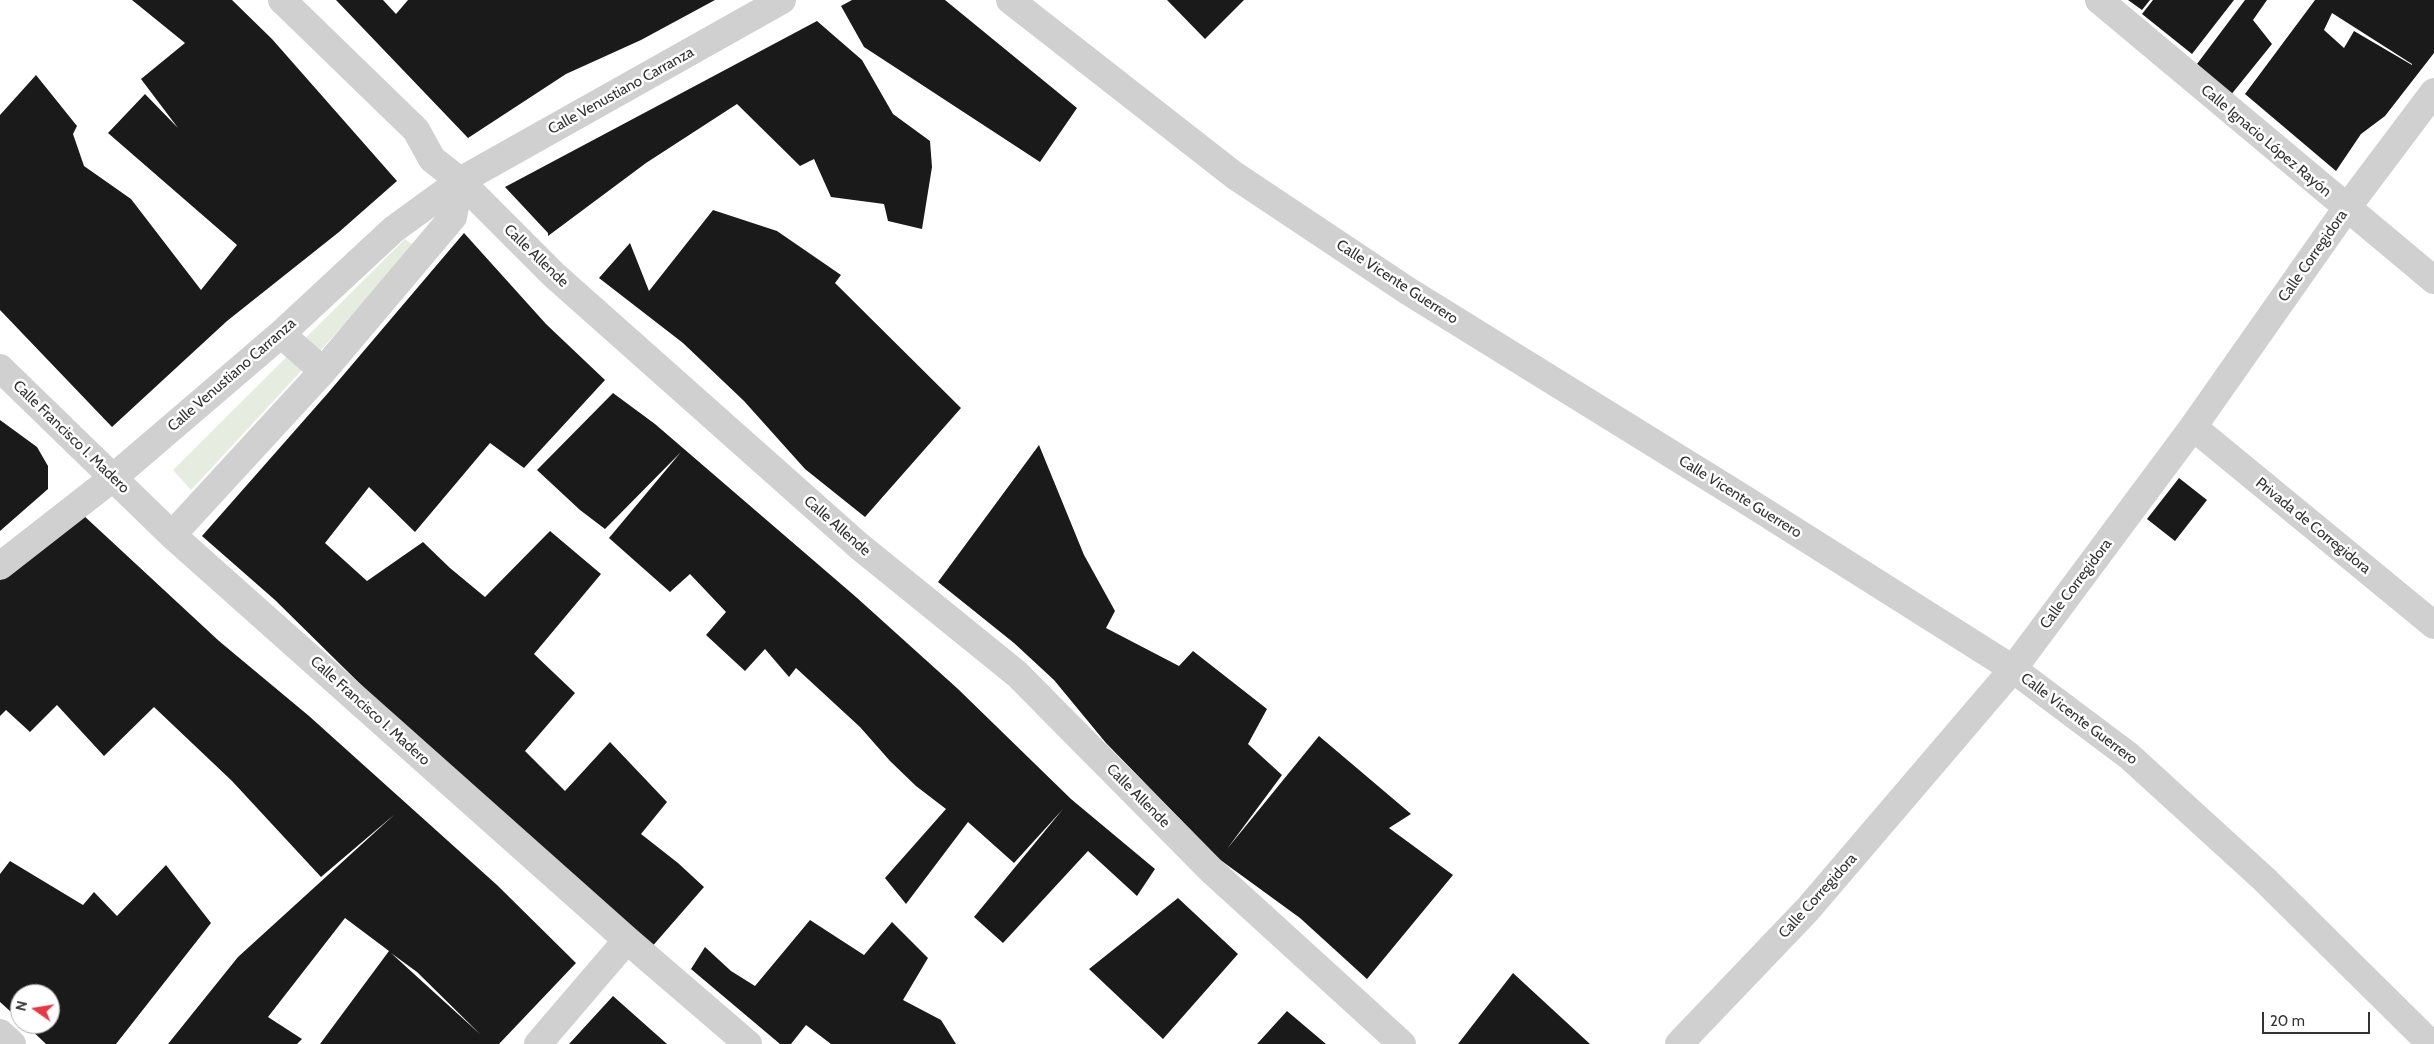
<!DOCTYPE html>
<meta charset="utf-8">
<style>
body{margin:0}
#map{position:relative;width:2434px;height:1044px;overflow:hidden;background:#fff;font-family:Cabin,sans-serif}
canvas{display:block}
.north{position:absolute;left:10px;top:984px;width:50px;height:50px;box-sizing:border-box;background:#fff;border:1px solid #adadad;border-radius:50%;rotate:283deg;font-size:14px;font-weight:700;line-height:20px;text-align:center;color:#333}
.north::after{content:'';display:block;margin:auto;width:18px;height:22px;background:#e63946;clip-path:polygon(50% 0,100% 100%,50% 72%,0 100%)}
.scale{position:absolute;left:2262px;top:1012px;width:108px;height:22px;box-sizing:border-box;border:2px solid #333;border-top:0;padding-left:6px;font-size:15px;line-height:18px;white-space:nowrap;color:#333;-webkit-text-stroke:4px #fff;paint-order:stroke}
</style>
<div id="map">
<canvas width="2434" height="1044"></canvas>
<div class="north">N</div>
<div class="scale">20 m</div>
</div>
<script>
const c = document.querySelector('canvas').getContext('2d');
c.lineJoin = 'round';
function fill(path, color) {
  c.fillStyle = color;
  c.fill(path, 'evenodd');
}
function poly(rows) {
  const path = new Path2D();
  for (const r of rows) {
    path.moveTo(r[0], r[1]);
    for (let i = 2; i < r.length; i += 2) path.lineTo(r[i], r[i + 1]);
  }
  return path;
}
function trace(path, color, width, dash) {
  c.strokeStyle = color;
  c.lineWidth = width;
  c.lineCap = dash ? 'butt' : 'round';
  c.setLineDash(dash || []);
  c.stroke(path);
}
function label(font, color, halo, rows, align = 'center') {
  c.font = font + ' Cabin,sans-serif';
  c.lineWidth = 5;
  c.setLineDash([]);
  c.textBaseline = 'middle';
  c.strokeStyle = halo;
  c.fillStyle = color;
  for (const [text, x, y, turn = 0] of rows) {
    c.save();
    c.translate(x, y);
    c.rotate((+turn || 0) * Math.PI / 180);
    c.textAlign = isNaN(turn) ? turn : align;
    if (halo) c.strokeText(text, 0, 0);
    c.fillText(text, 0, 0);
    c.restore();
  }
}
fill(poly([
 [405,239,416,247,191,490,173,470]
]), '#e6ecdf');
fill(poly([
 [132,0,232,0,272,39,397,181,339,232,227,321,112,427,0,310,0,115,36,75,77,126,73,134,84,166,131,199,201,290,237,245,108,133,145,94,178,128,141,79,185,43],
 [336,0,383,0,396,14,408,0,715,0,641,40,566,74,468,138],
 [852,0,945,0,1077,108,1040,162,864,47,841,6],
 [1167,0,1244,0,1205,39],
 [2128,0,2150,0,2142,10],
 [2153,0,2234,0,2192,54,2142,14],
 [2245,0,2267,0,2253,20,2272,44,2230,96,2197,64],
 [2315,0,2434,0,2434,53,2385,116,2361,134,2336,171,2245,94],
 [2332,13,2412,64,2412,65,2354,31,2344,48,2324,30],
 [817,21,862,60,893,114,930,141,932,167,922,229,888,221,884,204,831,197,814,159,800,166,737,104,646,163,548,236,548,233,505,187],
 [713,210,777,231,841,275,835,283,961,408,865,517,805,469,744,401,683,343,599,278,630,243,649,291],
 [464,233,546,324,605,380,524,468,490,443,415,532,369,487,325,543,367,581,423,542,450,568,485,597,550,531,601,574,534,654,575,693,525,751,565,791,610,742,667,802,641,834,678,863,704,887,650,949,413,736,275,600,202,536,328,393],
 [613,393,655,424,856,597,958,689,1071,799,1155,869,1137,896,1088,851,1003,943,974,917,1063,809,1014,863,968,822,906,904,885,878,946,809,916,786,890,761,860,727,796,668,789,677,765,649,745,671,706,635,726,612,690,574,670,592,609,538,681,452,605,529,580,510,537,470],
 [0,420,37,447,48,466,48,489,0,531],
 [1039,445,1084,555,1115,611,1106,628,1179,666,1193,651,1267,709,1248,744,1282,775,1227,849,1319,736,1411,814,1389,828,1453,875,1367,979,1300,918,1219,859,1106,743,1054,680,1014,643,938,582],
 [2179,478,2207,500,2175,541,2147,519],
 [82,514,219,641,309,716,497,885,576,963,499,1044,320,1044,389,951,345,918,268,1017,302,1039,297,1044,168,1044,238,957,395,814,321,877,232,781,154,707,104,756,57,705,30,732,6,710,0,716,0,580],
 [391,953,417,972,481,1035],
 [10,861,83,905,94,892,117,916,166,865,211,923,116,1044,46,1044,25,1024,50,1024,50,994,20,994,20,1020,0,1002,0,874],
 [1178,898,1238,954,1163,1039,1089,969],
 [810,920,864,955,892,922,928,958,903,1000,941,1020,956,1044,831,1044,806,1025,791,1044,780,1044,691,969,705,947,731,971,755,986],
 [1513,973,1590,1044,1458,1044],
 [613,996,667,1044,569,1044],
 [1287,1011,1326,1044,1257,1044]
]), '#1a1a1a');
trace(poly([
 [282,0,416,130,432,159,460,181,554,275,859,546,1017,674,1212,871,1402,1044],
 [1010,0,1234,175,1408,291,1744,499,2013,669,2129,756,2264,879,2431,1044],
 [2099,0,2434,280],
 [281,334,323,371],
 [0,368,172,535,627,940,748,1044],
 [2193,427,2434,625],
 [172,535,323,371,453,217,460,181],
 [0,566,114,477,281,334,394,229,460,181,782,0],
 [0,1033,12,1044],
 [538,1044,627,940],
 [1679,1044,1808,909,2013,669,2193,427,2346,209,2434,92]
]), '#d0d0d0', 28);
label('15px', '#333', '#fff', [
 ["Calle Venustiano Carranza",621,91,-29],
 ["Calle Ignacio López Rayón",2266,141,40],
 ["Calle Allende",536,256,44],
 ["Calle Corregidora",2313,256,-55],
 ["Calle Vicente Guerrero",1397,282,33],
 ["Calle Venustiano Carranza",232,375,-41],
 ["Calle Francisco I. Madero",71,437,44],
 ["Calle Vicente Guerrero",1740,497,32],
 ["Calle Allende",837,526,41],
 ["Privada de Corregidora",2313,526,39],
 ["Calle Corregidora",2076,584,-53],
 ["Calle Francisco I. Madero",370,711,42],
 ["Calle Vicente Guerrero",2079,719,37],
 ["Calle Allende",1138,796,45],
 ["Calle Corregidora",1818,896,-48]
]);
</script>
